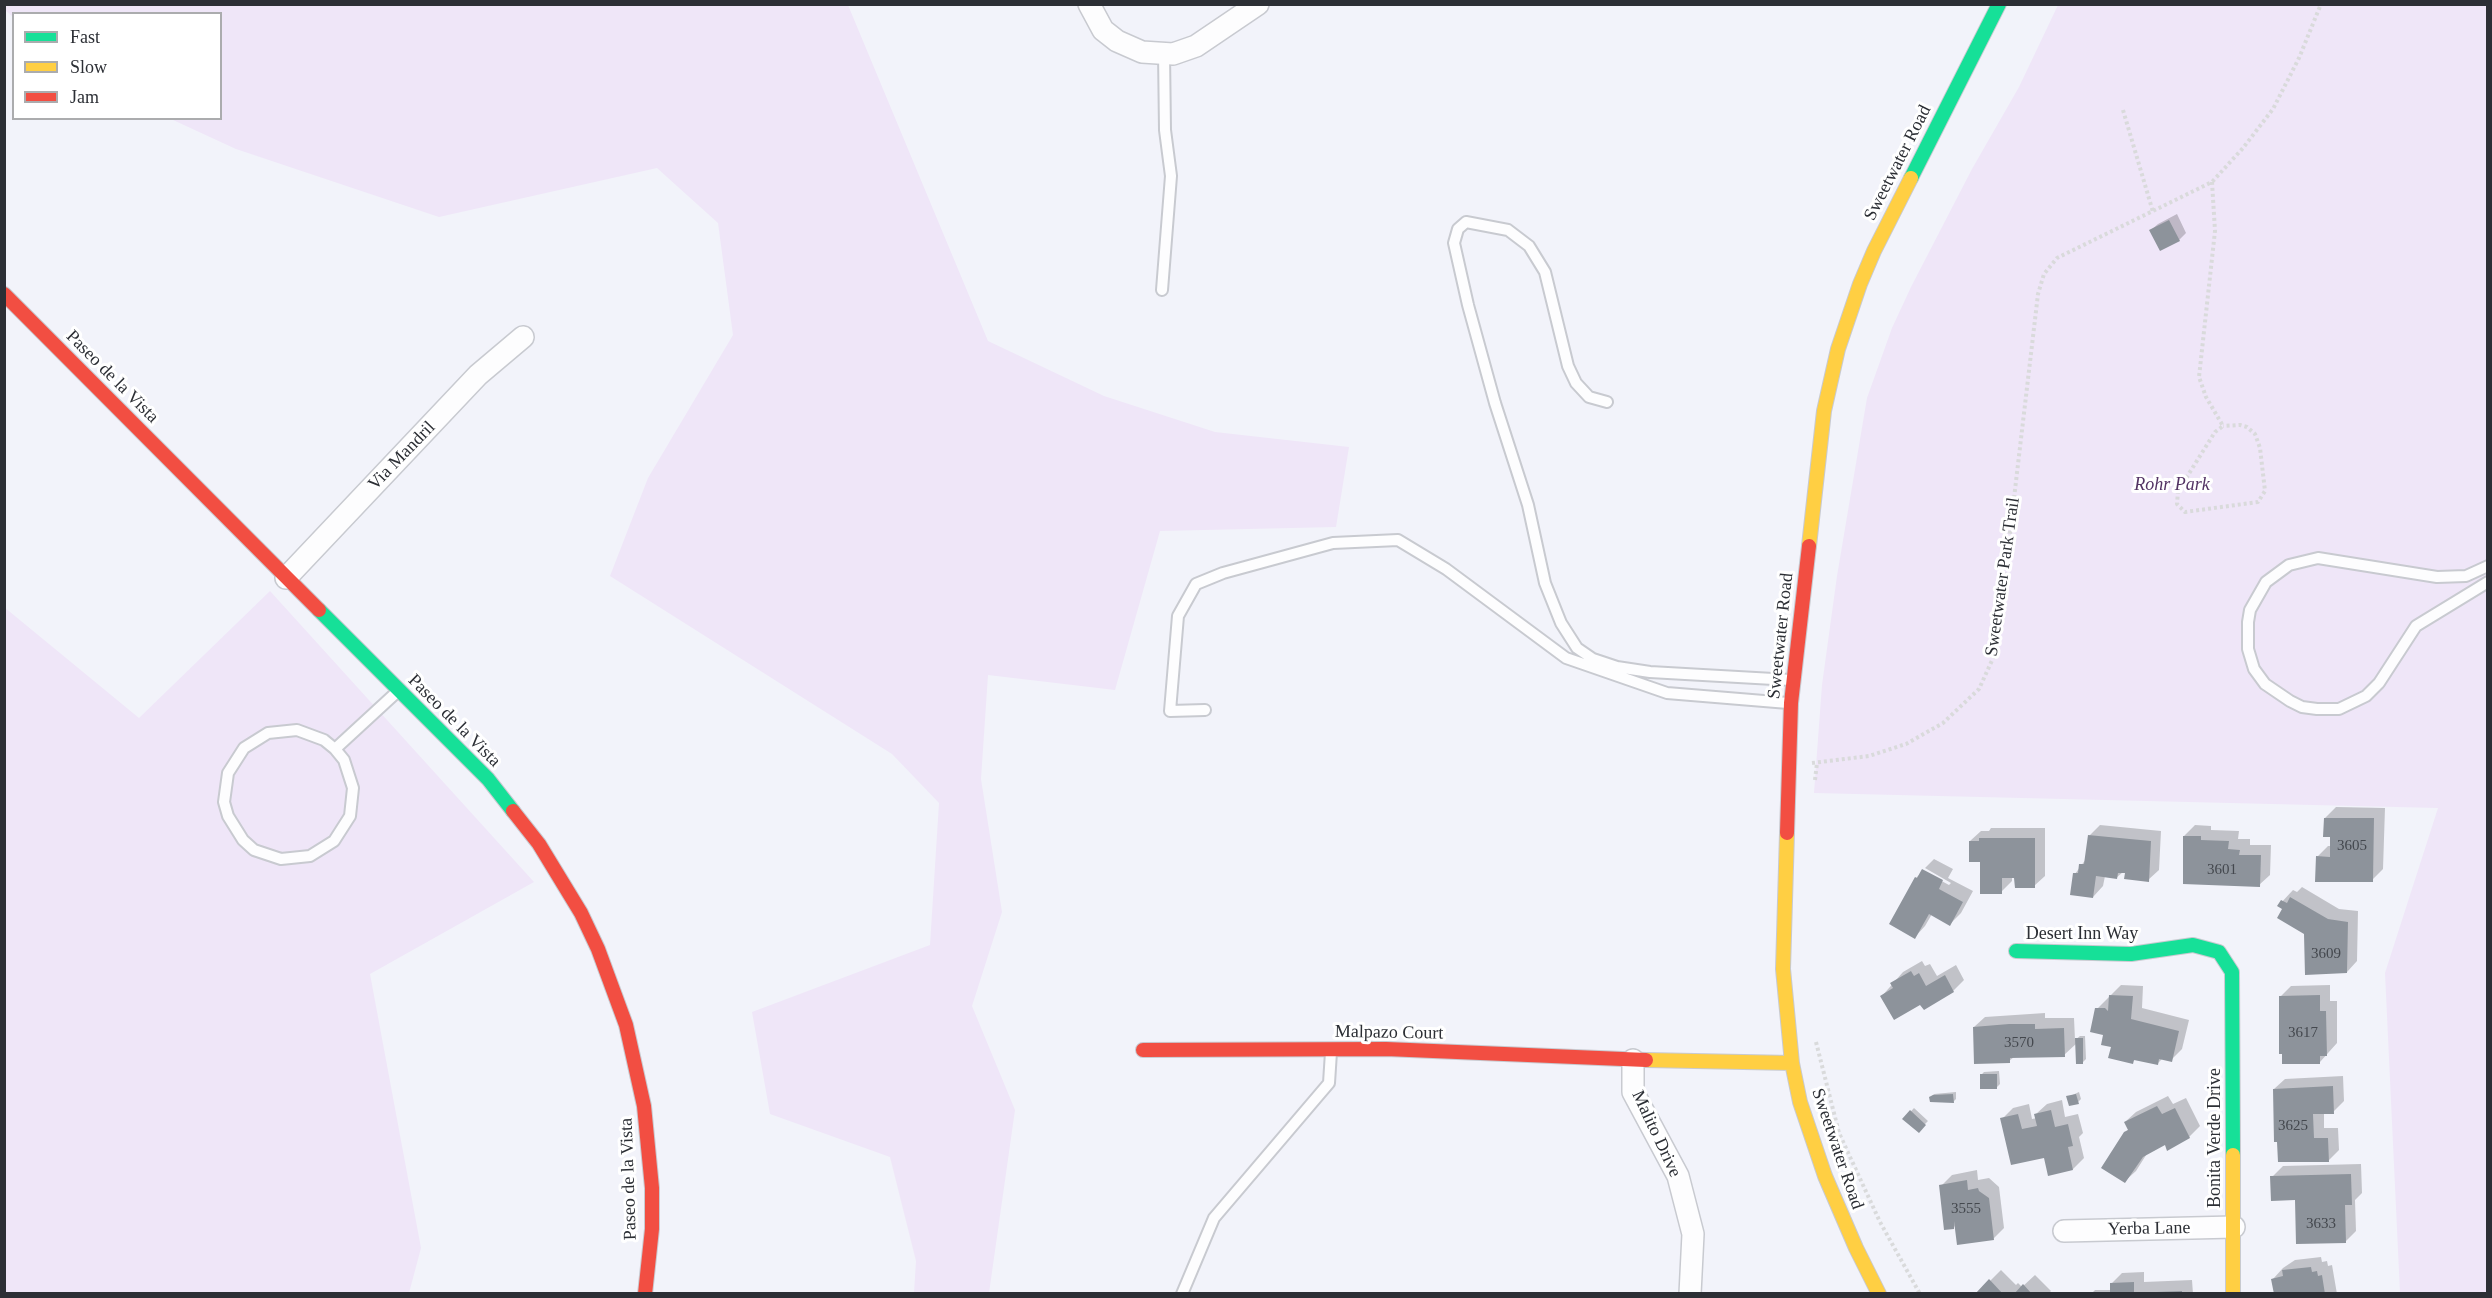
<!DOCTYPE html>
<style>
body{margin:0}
#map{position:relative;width:2492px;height:1298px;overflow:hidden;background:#f2f3fa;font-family:Georgia,serif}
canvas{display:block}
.frame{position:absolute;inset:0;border:6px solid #2c2f35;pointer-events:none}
.legend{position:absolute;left:12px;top:12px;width:210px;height:108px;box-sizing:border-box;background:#fff;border:2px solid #abacae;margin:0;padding:8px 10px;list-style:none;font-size:18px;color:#2c2f35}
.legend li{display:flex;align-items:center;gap:12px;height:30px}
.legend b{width:30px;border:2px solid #abacae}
</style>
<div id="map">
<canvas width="2492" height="1298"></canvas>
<div class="frame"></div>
<ul class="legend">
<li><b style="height:8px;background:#16e098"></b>Fast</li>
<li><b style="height:8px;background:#ffcf43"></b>Slow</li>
<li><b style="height:8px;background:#f24e42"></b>Jam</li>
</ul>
</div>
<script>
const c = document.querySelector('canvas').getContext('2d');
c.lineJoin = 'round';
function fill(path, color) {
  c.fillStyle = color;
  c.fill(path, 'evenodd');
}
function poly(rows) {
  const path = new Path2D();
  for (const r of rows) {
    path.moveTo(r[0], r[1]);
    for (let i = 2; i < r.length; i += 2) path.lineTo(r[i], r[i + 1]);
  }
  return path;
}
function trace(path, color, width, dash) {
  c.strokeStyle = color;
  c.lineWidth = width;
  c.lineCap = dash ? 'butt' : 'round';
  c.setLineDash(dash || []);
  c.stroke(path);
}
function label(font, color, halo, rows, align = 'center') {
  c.font = font + ' Georgia,serif';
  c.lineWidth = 6;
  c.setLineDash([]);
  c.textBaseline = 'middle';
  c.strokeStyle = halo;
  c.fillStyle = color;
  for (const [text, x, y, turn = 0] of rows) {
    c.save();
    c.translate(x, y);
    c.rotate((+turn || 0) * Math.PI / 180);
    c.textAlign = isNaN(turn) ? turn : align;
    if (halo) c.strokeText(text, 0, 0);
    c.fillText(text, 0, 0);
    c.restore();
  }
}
fill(poly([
 [4,5,848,5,988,341,1104,396,1215,432,1349,447,1336,527,1160,531,1115,690,988,675,981,779,1002,912,972,1006,1015,1110,989,1293,914,1293,916,1261,890,1157,770,1114,752,1012,930,945,939,803,892,754,610,576,648,478,733,335,718,223,657,168,439,217,236,149,171,119,220,118,220,14,14,14,13,17,5,10],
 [2058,5,2487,5,2487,1293,2400,1293,2385,973,2438,808,1814,793,1822,685,1837,576,1867,398,1892,328,1911,287,1972,169,2019,87],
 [270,591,534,882,370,974,421,1248,409,1293,5,1293,4,607,139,718]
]), '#efe6f8');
fill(poly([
 [2177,214,2186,233,2179,240,2151,230,2158,224],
 [2336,807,2385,808,2383,869,2372,880,2317,857,2328,846,2331,846,2332,835,2325,818],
 [2100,825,2161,831,2159,870,2148,880,2123,872,2116,878,2105,876,2103,886,2093,897,2075,874,2086,859,2089,836],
 [2195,825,2211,826,2211,830,2239,831,2238,839,2250,839,2250,845,2271,845,2270,875,2259,885,2184,836],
 [1991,828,2045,828,2045,876,2034,886,2012,876,2012,881,2001,892,1970,841,1981,831,1989,831],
 [1934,859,1953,869,1948,878,1973,891,1961,913,1950,924,1932,914,1925,926,1915,937,1916,878,1923,871,1949,885,1951,883,1925,868],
 [2302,887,2339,909,2358,911,2357,961,2347,972,2279,905,2293,890,2297,892],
 [1922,961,1925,966,1930,964,1937,976,1956,965,1964,980,1953,991,1924,1008,1921,1002,1882,996,1903,972],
 [2121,985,2143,986,2142,1008,2189,1020,2182,1049,2171,1060,2163,1058,2157,1064,2136,1059,2132,1062,2113,1046,2105,1034,2097,1009],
 [2330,985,2330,1001,2337,1001,2337,1043,2320,1062,2281,996,2291,986],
 [2045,1013,2045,1018,2074,1018,2075,1040,2080,1036,2085,1036,2086,1059,2083,1062,2077,1043,2064,1055,2014,1057,2009,1061,1974,1027,1985,1017],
 [1999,1071,2000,1084,1997,1087,1981,1075,1984,1072],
 [2343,1076,2344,1101,2333,1112,2324,1112,2324,1128,2338,1128,2339,1150,2328,1161,2274,1089,2285,1079],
 [1956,1092,1956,1099,1953,1102,1931,1097,1934,1094],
 [2079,1092,2081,1099,2078,1102,2068,1097],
 [2168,1096,2173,1104,2186,1098,2200,1126,2189,1137,2165,1143,2148,1152,2136,1171,2125,1181,2125,1133,2129,1129,2125,1122,2136,1112],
 [2062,1100,2065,1117,2078,1114,2083,1133,2079,1137,2084,1158,2073,1169,2049,1174,2045,1156,2002,1119,2013,1108,2029,1104,2032,1119,2037,1118,2036,1114,2047,1104],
 [1914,1108,1928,1121,1918,1131,1904,1119],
 [2361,1164,2362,1193,2355,1200,2356,1231,2345,1242,2272,1177,2283,1166],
 [1977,1170,1978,1180,1989,1178,1999,1187,2004,1228,1993,1239,1956,1225,1953,1228,1941,1186,1952,1175],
 [2321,1257,2322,1262,2327,1261,2328,1266,2332,1265,2337,1294,2275,1294,2273,1279,2283,1268,2295,1260],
 [2001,1270,2016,1285,2018,1283,2022,1287,2035,1275,2051,1291,2048,1294,1977,1294],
 [2144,1272,2144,1282,2192,1280,2193,1294,2091,1294,2095,1290,2111,1290,2111,1284,2122,1273]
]), '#0003');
fill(poly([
 [2169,220,2180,241,2160,251,2149,230],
 [2324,818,2374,818,2373,882,2315,882,2316,856,2330,857,2330,837,2323,837],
 [2088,835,2151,841,2149,882,2124,879,2125,873,2118,873,2117,879,2096,876,2093,898,2070,895,2073,873,2078,873,2079,864,2084,864],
 [2183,836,2201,836,2201,840,2229,841,2228,849,2240,850,2239,855,2261,855,2260,887,2183,884],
 [1979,838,2035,838,2035,888,2015,888,2014,878,2002,878,2002,894,1980,894,1980,862,1969,862,1969,841,1979,841],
 [1922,869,1943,880,1939,889,1963,902,1950,926,1929,914,1915,939,1889,924,1915,877,1917,878],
 [2290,897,2328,919,2348,922,2347,973,2305,975,2304,934,2277,918,2282,909,2277,906,2281,900,2287,903],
 [1911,971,1914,976,1919,973,1926,986,1945,975,1954,992,1924,1010,1920,1005,1894,1020,1880,996,1893,988,1890,983],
 [2109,995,2133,996,2131,1019,2179,1031,2172,1062,2159,1059,2158,1065,2134,1060,2133,1064,2108,1058,2111,1047,2101,1045,2103,1035,2090,1032,2095,1008,2105,1008,2108,1011],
 [2320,995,2320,1011,2326,1011,2327,1056,2320,1056,2320,1064,2282,1064,2282,1054,2279,1054,2279,996],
 [2009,1024,2035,1024,2035,1029,2064,1028,2065,1057,2010,1058,2010,1063,1974,1064,1973,1027],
 [2075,1038,2083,1038,2083,1064,2076,1064],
 [1980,1074,1997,1074,1997,1089,1980,1089],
 [2333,1086,2334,1114,2313,1114,2314,1138,2328,1138,2329,1162,2278,1162,2277,1142,2274,1142,2273,1089],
 [1953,1094,1954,1103,1930,1102,1929,1097,1933,1095],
 [2076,1094,2079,1104,2069,1106,2066,1096],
 [2157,1106,2162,1114,2175,1108,2190,1138,2167,1151,2165,1145,2143,1157,2125,1183,2101,1168,2124,1132,2128,1130,2124,1122],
 [1910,1110,1926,1125,1919,1133,1902,1119],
 [2051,1110,2055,1127,2068,1124,2073,1146,2068,1147,2073,1170,2048,1176,2044,1158,2011,1165,2000,1118,2018,1114,2022,1129,2037,1126,2034,1114],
 [2351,1174,2352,1205,2345,1205,2346,1243,2296,1244,2295,1200,2271,1201,2270,1176],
 [1967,1180,1968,1190,1978,1188,1979,1191,1989,1198,1994,1240,1957,1245,1954,1221,1954,1229,1944,1230,1939,1185],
 [2311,1267,2312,1272,2317,1271,2318,1276,2322,1275,2325,1294,2274,1294,2271,1279,2283,1276,2282,1270],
 [1989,1279,2003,1294,1975,1294],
 [2134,1282,2134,1294,2110,1294,2110,1283],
 [2023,1284,2032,1294,2014,1294],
 [2182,1291,2182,1294,2156,1294,2156,1292]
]), '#8d939b');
const lane = poly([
 [1162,290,1171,176,1165,130,1164,53],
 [1607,402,1589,397,1576,383,1568,366,1545,272,1529,246,1508,230,1466,222,1458,229,1454,243,1468,305,1495,403,1528,505,1545,583,1561,623,1577,648,1593,659,1617,667,1650,672,1791,680],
 [2488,566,2466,576,2437,577,2318,558,2289,565,2266,582,2250,610,2248,622,2248,649,2254,669,2265,684,2290,701,2302,707,2317,709,2339,709,2366,696,2379,683,2416,626,2488,582],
 [1205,710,1170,711,1178,616,1196,584,1223,573,1333,543,1398,540,1446,569,1566,658,1667,693,1788,703],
 [335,749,344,760,353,788,350,816,334,841,310,856,281,859,254,850,243,840,228,816,224,802,228,773,244,748,268,733,297,730,324,740,335,749,398,691],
 [1182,1294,1214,1218,1329,1083,1331,1052]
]);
const street = poly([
 [1089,4,1103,30,1117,41,1142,52,1173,54,1196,46,1258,4],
 [286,578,478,375,523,337],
 [1633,1060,1633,1092,1678,1176,1693,1234,1690,1294],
 [2064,1231,2234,1227]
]);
const fast = poly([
 [1911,178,1999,4],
 [319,610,488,779,513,811],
 [2016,951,2131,954,2193,945,2219,952,2232,972,2233,1155]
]);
const slow = poly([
 [1809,546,1824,411,1838,349,1860,284,1874,251,1911,178],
 [1787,833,1783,969,1792,1063,1800,1102,1825,1176,1856,1248,1879,1294],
 [1646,1060,1792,1063],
 [2233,1155,2233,1294]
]);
const jam = poly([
 [4,294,319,610],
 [513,811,539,844,581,913,598,949,626,1025,644,1106,652,1188,652,1229,645,1294],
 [1787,833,1791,703,1809,546],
 [1143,1050,1386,1049,1646,1060]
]);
trace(lane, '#c8cad0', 14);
trace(street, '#c8cad0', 24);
trace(fast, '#c8cad0', 16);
trace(slow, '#c8cad0', 16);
trace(jam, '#c8cad0', 16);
trace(poly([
 [2123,110,2153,212],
 [2212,182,2215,231,2199,377,2206,397,2223,426,2215,432,2178,491,2177,504,2185,512,2258,502,2265,491,2260,448,2255,434,2247,427,2240,425,2223,426],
 [1812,763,1869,756,1906,744,1943,723,1979,689,1994,656,2001,609,2038,294,2044,274,2057,258,2212,182,2243,148,2273,109,2299,58,2321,4],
 [1815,780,1817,763],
 [1816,1042,1839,1133,1880,1222,1920,1294]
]), '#d9dadb', 4, [3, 3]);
trace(lane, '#fdfdfe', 10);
trace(street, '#fdfdfe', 21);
trace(fast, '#16e098', 14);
trace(slow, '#ffcf43', 14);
trace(jam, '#f24e42', 14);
label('15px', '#44484e', null, [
 ["3605",2352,846],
 ["3601",2222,870],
 ["3609",2326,954],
 ["3617",2303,1033],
 ["3570",2019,1043],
 ["3625",2293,1126],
 ["3555",1966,1209],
 ["3633",2321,1224]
]);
label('18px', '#2c2f35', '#fff', [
 ["Sweetwater Road",1898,163,-63],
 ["Paseo de la Vista",112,377,45],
 ["Via Mandril",402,456,-46],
 ["Sweetwater Park Trail",2003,577,-82],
 ["Sweetwater Road",1781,636,-84],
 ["Paseo de la Vista",454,721,45],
 ["Desert Inn Way",2082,934],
 ["Malpazo Court",1389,1033,1],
 ["Malito Drive",1656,1134,65],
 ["Bonita Verde Drive",2215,1138,-90],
 ["Sweetwater Road",1837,1149,71],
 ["Paseo de la Vista",629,1179,-92],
 ["Yerba Lane",2149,1229,-1]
]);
label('italic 18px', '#533364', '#fff', [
 ["Rohr Park",2172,485]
]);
</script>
